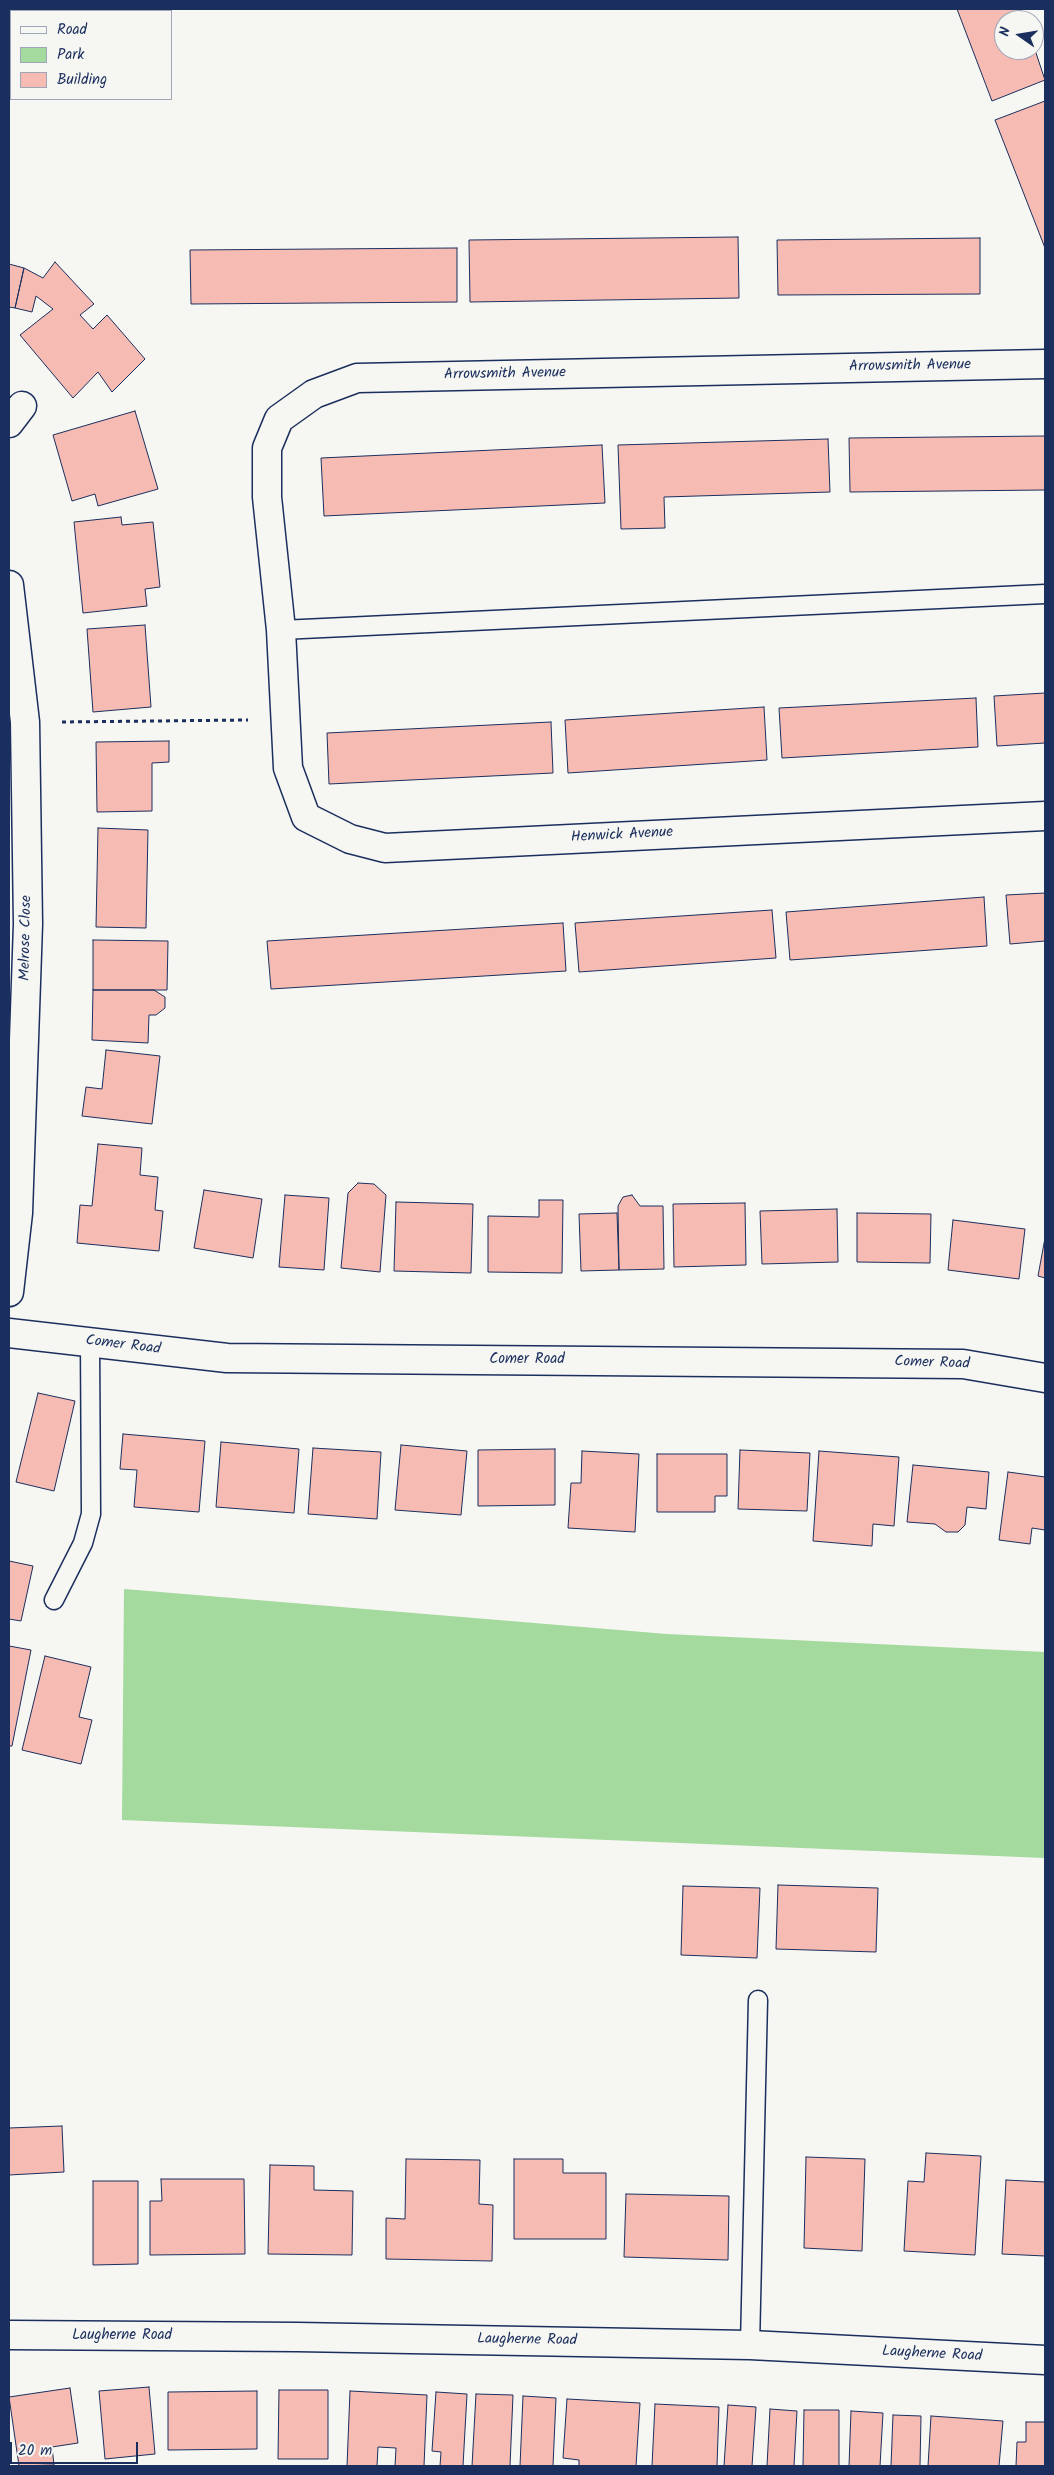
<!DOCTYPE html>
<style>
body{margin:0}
#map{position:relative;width:1054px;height:2475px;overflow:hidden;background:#f6f6f2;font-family:Kalam,sans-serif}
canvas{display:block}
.frame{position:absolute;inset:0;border:10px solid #1b2f5e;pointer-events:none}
.legend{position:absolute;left:10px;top:10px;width:162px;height:90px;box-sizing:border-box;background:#f6f6f2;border:1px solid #9ea6b7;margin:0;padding:6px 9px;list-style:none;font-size:15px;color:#1b2f5e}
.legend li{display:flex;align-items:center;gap:10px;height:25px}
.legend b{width:25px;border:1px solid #9ea6b7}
.north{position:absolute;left:994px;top:10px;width:50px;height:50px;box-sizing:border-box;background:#f6f6f2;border:1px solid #9ea6b7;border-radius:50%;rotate:283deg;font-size:14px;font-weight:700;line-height:20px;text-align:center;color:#1b2f5e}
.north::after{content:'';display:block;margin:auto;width:18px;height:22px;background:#1b2f5e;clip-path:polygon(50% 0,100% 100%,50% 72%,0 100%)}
.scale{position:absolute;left:10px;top:2442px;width:128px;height:22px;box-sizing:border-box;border:2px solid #1b2f5e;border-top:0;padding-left:6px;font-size:15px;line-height:18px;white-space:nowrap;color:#1b2f5e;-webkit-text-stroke:4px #f6f6f2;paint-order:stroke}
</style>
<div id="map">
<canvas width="1054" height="2475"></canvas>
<div class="frame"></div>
<ul class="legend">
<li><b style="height:6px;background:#f6f6f2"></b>Road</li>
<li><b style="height:14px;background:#a4da9d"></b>Park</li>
<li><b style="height:14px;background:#f6bbb2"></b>Building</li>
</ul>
<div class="north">N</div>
<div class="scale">20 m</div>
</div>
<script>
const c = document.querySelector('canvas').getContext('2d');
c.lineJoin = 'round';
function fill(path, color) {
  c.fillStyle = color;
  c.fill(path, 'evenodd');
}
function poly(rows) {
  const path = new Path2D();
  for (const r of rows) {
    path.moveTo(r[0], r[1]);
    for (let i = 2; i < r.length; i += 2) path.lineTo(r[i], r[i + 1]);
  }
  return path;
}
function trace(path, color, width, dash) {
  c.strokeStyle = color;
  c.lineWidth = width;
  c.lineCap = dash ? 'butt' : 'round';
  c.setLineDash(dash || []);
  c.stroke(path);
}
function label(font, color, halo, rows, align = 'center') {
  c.font = font + ' Kalam,sans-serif';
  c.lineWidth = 4;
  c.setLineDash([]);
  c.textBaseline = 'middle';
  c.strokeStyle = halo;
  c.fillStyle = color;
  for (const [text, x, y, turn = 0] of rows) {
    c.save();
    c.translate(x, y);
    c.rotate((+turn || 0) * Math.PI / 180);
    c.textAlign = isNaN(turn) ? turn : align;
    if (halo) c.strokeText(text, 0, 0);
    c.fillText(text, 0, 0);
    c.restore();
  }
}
fill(poly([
 [124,1589,667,1634,1045,1652,1045,1858,122,1820]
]), '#a4da9d');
const building = poly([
 [957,9,1020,9,1024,20,1004,20,1004,50,1034,50,1034,47,1045,80,992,101,957,9],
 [1045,101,1045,248,995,120,1045,101],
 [738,237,739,298,470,302,469,240,738,237],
 [980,238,980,294,778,295,777,240,980,238],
 [457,248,457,302,191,304,190,250,457,248],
 [55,262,94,304,80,315,93,329,107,315,145,359,112,392,98,372,73,398,20,335,53,309,36,296,32,312,15,308,24,268,43,278,55,262],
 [9,264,24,268,15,308,9,307,9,264],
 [135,411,158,489,98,506,95,494,72,501,53,435,135,411],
 [1045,436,1045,490,850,492,849,438,1045,436],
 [828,439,830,492,664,497,665,528,621,529,618,445,828,439],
 [602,445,605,503,324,516,321,458,602,445],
 [121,517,122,525,153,522,160,587,145,589,147,606,83,613,74,522,121,517],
 [145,625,151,707,93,712,87,629,145,625],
 [1045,693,1045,743,997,746,994,696,1045,693],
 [976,698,978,747,782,758,779,708,976,698],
 [764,707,767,760,568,773,565,720,764,707],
 [551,722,553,773,329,784,327,733,551,722],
 [169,741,169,762,152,763,152,811,97,812,96,742,169,741],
 [98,828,148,830,146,928,96,927,98,828],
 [1045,893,1045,941,1010,944,1006,895,1045,893],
 [984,897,987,946,790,960,786,912,984,897],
 [772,910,776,958,579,972,575,923,772,910],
 [563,923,566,971,271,989,267,941,563,923],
 [93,940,168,941,167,990,93,990,93,940],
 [93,990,154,990,165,997,165,1008,156,1015,149,1015,148,1043,92,1040,93,990],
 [106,1050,160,1056,152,1124,82,1116,86,1087,102,1089,106,1050],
 [98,1144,142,1148,140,1175,158,1177,155,1210,163,1211,159,1251,77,1243,80,1205,92,1206,98,1144],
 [358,1183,374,1184,386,1195,380,1272,341,1268,348,1193,358,1183],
 [204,1190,262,1199,253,1258,194,1248,204,1190],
 [285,1195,329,1198,324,1270,279,1267,285,1195],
 [632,1195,640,1206,663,1206,664,1269,619,1270,618,1206,623,1197,632,1195],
 [539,1200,563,1200,562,1273,488,1272,488,1216,539,1217,539,1200],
 [396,1202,473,1204,471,1273,394,1271,396,1202],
 [745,1203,746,1265,674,1267,673,1204,745,1203],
 [837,1209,838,1262,762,1264,760,1211,837,1209],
 [617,1213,619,1270,581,1271,579,1214,617,1213],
 [857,1213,931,1214,930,1263,857,1262,857,1213],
 [953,1220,1025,1229,1019,1279,948,1270,953,1220],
 [1045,1238,1045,1278,1038,1276,1045,1238],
 [38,1393,75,1401,54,1491,16,1482,38,1393],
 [123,1434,205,1441,199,1512,134,1507,137,1470,120,1469,123,1434],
 [221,1442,299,1449,294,1513,216,1507,221,1442],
 [401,1445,467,1451,461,1515,395,1510,401,1445],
 [313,1448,381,1452,377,1519,308,1514,313,1448],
 [555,1449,555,1505,478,1506,478,1450,555,1449],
 [740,1450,810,1453,807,1511,738,1509,740,1450],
 [582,1451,639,1454,635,1532,568,1528,571,1483,581,1483,582,1451],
 [819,1451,899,1457,894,1526,873,1524,872,1546,813,1541,819,1451],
 [657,1454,727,1454,727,1496,715,1496,715,1512,657,1512,657,1454],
 [913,1465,989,1472,986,1509,967,1507,965,1525,958,1532,946,1532,935,1524,907,1522,913,1465],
 [1008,1472,1045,1477,1045,1530,1032,1528,1030,1544,999,1540,1008,1472],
 [9,1561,33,1566,21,1621,9,1619,9,1561],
 [9,1646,31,1650,12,1746,9,1746,9,1646],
 [45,1656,91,1667,79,1717,92,1720,81,1764,22,1750,45,1656],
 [778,1885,878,1888,876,1952,776,1949,778,1885],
 [683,1886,760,1888,757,1958,681,1955,683,1886],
 [62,2126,64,2172,9,2175,9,2128,62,2126],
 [926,2153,981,2156,975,2255,904,2251,908,2181,924,2182,926,2153],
 [806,2157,865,2159,862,2251,804,2248,806,2157],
 [406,2159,480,2160,479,2204,493,2205,492,2261,386,2259,386,2218,405,2219,406,2159],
 [514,2159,563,2159,563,2173,606,2173,606,2239,514,2239,514,2159],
 [270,2165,314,2166,314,2190,353,2191,352,2255,268,2254,270,2165],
 [161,2179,244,2179,245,2254,150,2255,150,2201,162,2201,161,2179],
 [1006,2180,1045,2182,1045,2256,1002,2254,1006,2180],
 [93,2181,138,2181,138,2264,93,2265,93,2181],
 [626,2194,729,2196,728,2260,624,2257,626,2194],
 [149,2387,155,2454,105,2459,99,2391,149,2387],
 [70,2388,78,2443,52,2447,54,2465,19,2466,9,2397,70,2388],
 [279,2390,328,2390,328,2459,278,2459,279,2390],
 [257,2391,257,2449,168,2450,168,2392,257,2391],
 [350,2391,427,2395,424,2466,395,2466,396,2448,378,2447,377,2466,347,2466,350,2391],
 [436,2392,467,2394,463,2466,440,2466,441,2452,432,2451,436,2392],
 [476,2394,513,2395,510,2466,472,2466,476,2394],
 [523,2396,556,2398,553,2466,520,2466,523,2396],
 [567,2399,640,2403,636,2466,579,2466,579,2460,563,2458,567,2399],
 [655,2404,719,2407,717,2466,652,2466,655,2404],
 [728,2405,756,2407,752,2466,724,2466,728,2405],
 [770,2409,797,2411,794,2466,767,2466,770,2409],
 [804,2410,839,2410,839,2466,803,2466,804,2410],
 [851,2411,883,2413,880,2466,849,2466,851,2411],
 [893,2415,921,2416,920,2466,891,2466,893,2415],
 [931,2416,1003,2421,999,2466,928,2466,931,2416],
 [1026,2422,1045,2422,1045,2466,1016,2466,1017,2442,1026,2442,1026,2422]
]);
fill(building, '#f6bbb2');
trace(building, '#1b2f5e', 1);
const lane = poly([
 [281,630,1045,594],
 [54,1600,83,1543,91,1514,90,1342],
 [750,2345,758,2000]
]);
const street = poly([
 [1045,364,357,378,314,394,279,419,267,448,267,497,281,630,288,768,306,817,350,839,385,848,1045,816],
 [9,423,22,406],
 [9,585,25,722,28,924,18,1213,9,1292],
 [9,2335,297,2337,750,2345,1045,2360]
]);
const secondary = poly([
 [9,1333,227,1358,963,1364,1045,1378]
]);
trace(lane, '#1b2f5e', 21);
trace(street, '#1b2f5e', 31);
trace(secondary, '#1b2f5e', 31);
trace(poly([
 [62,722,248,720]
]), '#1b2f5e', 3, [4, 4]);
trace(lane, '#f6f6f2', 18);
trace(street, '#f6f6f2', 28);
trace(secondary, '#f6f6f2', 28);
label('15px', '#1b2f5e', '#f6f6f2', [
 ["Arrowsmith Avenue",910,367,-1],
 ["Arrowsmith Avenue",505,375,-1],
 ["Henwick Avenue",622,836,-3],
 ["Melrose Close",27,938,-89],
 ["Comer Road",123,1346,7],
 ["Comer Road",527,1360],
 ["Comer Road",932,1364,2],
 ["Laugherne Road",122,2336],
 ["Laugherne Road",527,2341,1],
 ["Laugherne Road",932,2355,3]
]);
</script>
